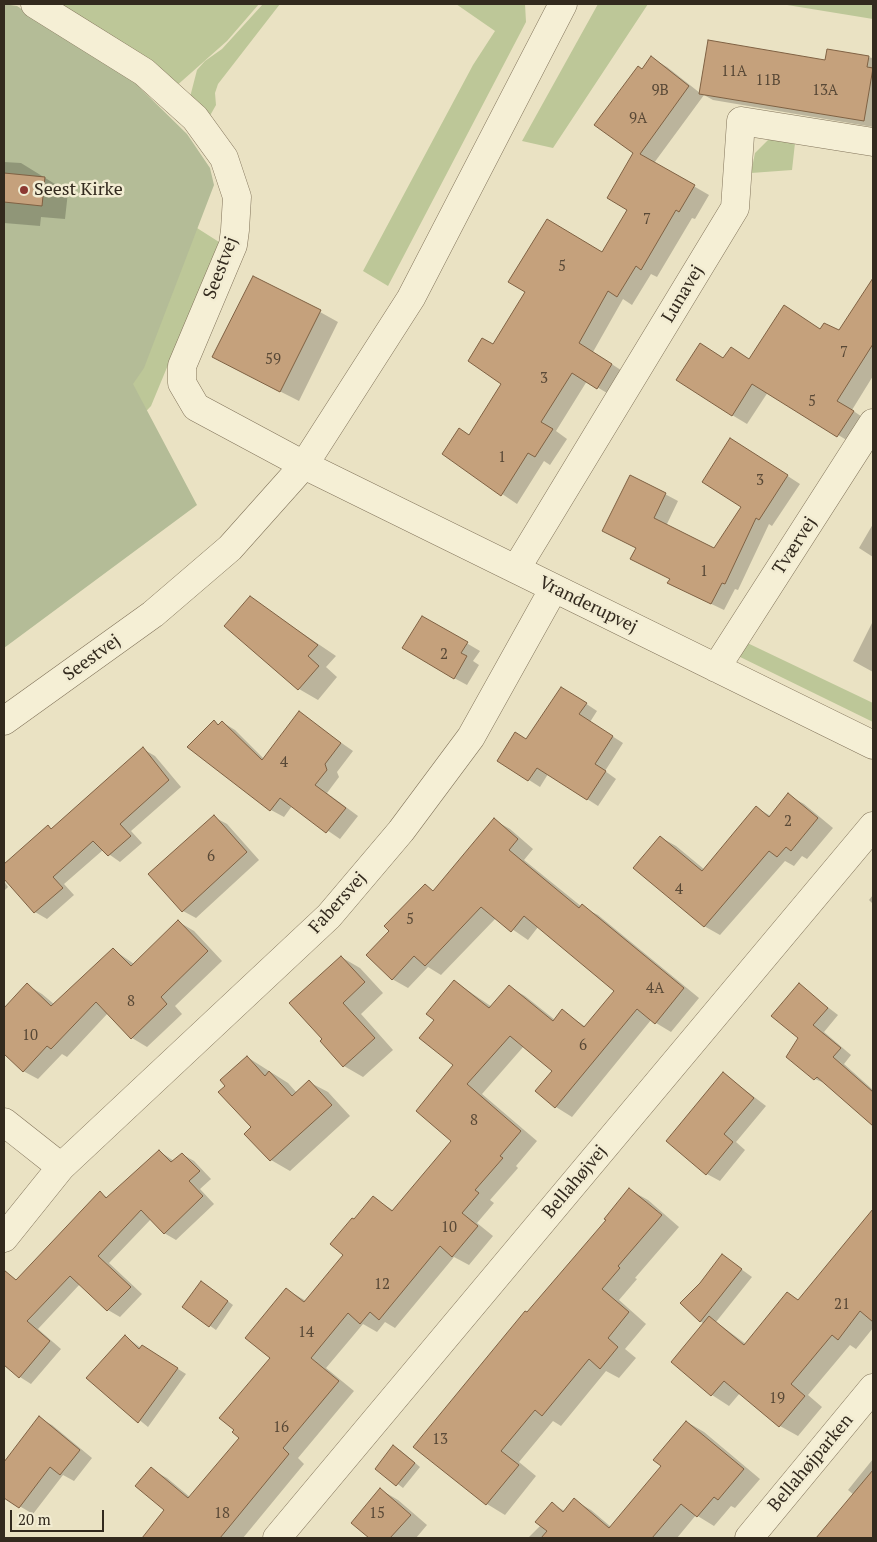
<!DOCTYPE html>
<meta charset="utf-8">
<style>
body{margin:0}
#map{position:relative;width:877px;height:1542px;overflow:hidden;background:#eae2c3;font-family:"PT Serif",serif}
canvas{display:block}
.frame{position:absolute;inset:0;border:5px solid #332a1e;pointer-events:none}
.scale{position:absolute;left:10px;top:1510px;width:94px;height:22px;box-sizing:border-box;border:2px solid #332a1e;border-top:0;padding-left:6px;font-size:15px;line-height:18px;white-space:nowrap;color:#332a1e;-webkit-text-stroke:4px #f2ecd2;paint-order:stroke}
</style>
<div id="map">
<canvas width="877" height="1542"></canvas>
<div class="frame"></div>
<div class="scale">20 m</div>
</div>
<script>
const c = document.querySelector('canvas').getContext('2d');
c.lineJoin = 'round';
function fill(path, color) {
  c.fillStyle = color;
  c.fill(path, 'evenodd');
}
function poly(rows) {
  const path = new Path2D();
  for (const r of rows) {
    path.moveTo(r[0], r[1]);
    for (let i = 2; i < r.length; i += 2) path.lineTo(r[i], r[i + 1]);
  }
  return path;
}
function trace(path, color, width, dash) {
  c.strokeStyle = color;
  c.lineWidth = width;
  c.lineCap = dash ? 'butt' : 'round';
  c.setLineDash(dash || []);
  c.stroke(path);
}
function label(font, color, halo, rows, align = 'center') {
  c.font = font + ' "PT Serif",serif';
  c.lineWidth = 5;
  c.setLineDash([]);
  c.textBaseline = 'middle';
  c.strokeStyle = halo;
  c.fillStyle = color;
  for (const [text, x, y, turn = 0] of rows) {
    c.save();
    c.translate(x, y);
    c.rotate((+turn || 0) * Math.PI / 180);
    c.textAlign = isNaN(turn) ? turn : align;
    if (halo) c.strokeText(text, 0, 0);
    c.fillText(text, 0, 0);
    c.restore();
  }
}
fill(poly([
 [56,4,259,4,227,41,174,88],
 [263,4,280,4,218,84,215,93,216,105,207,121,189,101,197,70,205,61,222,49],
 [456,4,525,4,526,22,388,286,363,271,473,65,495,31],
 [598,4,648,4,553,148,522,141],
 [781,4,873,4,873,19],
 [769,139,795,143,792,170,751,173,755,153],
 [197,228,219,242,151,406,136,422,40,388],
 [739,639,873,703,873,722,734,654]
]), '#bdc798');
fill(poly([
 [4,4,17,6,133,81,187,134,210,168,214,185,144,368,133,384,197,505,4,648]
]), '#b4bc97');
fill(poly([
 [828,51,873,58,873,127,713,100,704,95,654,163,709,195,695,219,692,218,657,277,651,274,632,305,623,299,593,352,627,374,612,396,587,381,556,431,567,439,550,465,544,461,517,504,443,454,470,436,503,384,493,345,602,253,628,210,643,70,652,58,667,67,700,93,826,61],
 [4,162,21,163,68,192,65,219,41,217,40,226,4,223],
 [873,281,873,376,852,410,868,421,853,444,768,392,747,424,732,415,724,359,731,348,750,360,821,330,839,332],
 [320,312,338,322,299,401,232,367],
 [743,447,800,484,772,526,769,524,738,590,735,589,724,610,682,590,637,548,631,476,678,501,666,526,714,550,742,507],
 [873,524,873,557,859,548],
 [250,598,336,656,326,667,337,677,318,700,299,689,226,626],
 [422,617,480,651,473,661,479,665,467,685,454,678],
 [873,621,873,672,853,661],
 [573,695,597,711,590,722,623,743,605,771,616,779,598,806,548,774,540,787,499,761,526,740],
 [299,713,353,751,337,772,339,777,327,793,358,816,340,839,292,806,284,817,271,810,189,747,214,722,219,725,222,722,235,730,264,759],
 [143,749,155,756,181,787,131,831,142,843,120,862,103,850,64,884,74,895,47,919,35,912,4,877,4,866,48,827,52,830],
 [788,795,804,804,833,828,807,859,802,856,794,866,785,861,720,935,704,926,660,837,676,846,705,870,756,808,771,816],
 [214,817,227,824,259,860,196,918,183,911],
 [494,820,510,829,533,849,524,860,582,907,598,915,699,998,671,1032,651,1020,572,1117,556,1107,537,1091,554,1070,524,1046,482,1094,537,1141,516,1166,518,1168,490,1200,494,1203,477,1223,493,1236,469,1265,454,1257,395,1328,385,1322,377,1332,363,1324,326,1368,354,1391,298,1458,304,1464,243,1538,143,1538,166,1510,151,1469,167,1478,191,1498,240,1438,272,1358,286,1289,306,1301,345,1255,355,1220,374,1198,394,1211,453,1141,455,1065,436,1020,454,981,492,1007,509,987,525,996,555,1020,562,1011,586,1027,616,990,538,927,528,940,496,918,441,975,428,967,408,988,392,979,391,931,425,886,434,891],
 [4,881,8,887,4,891],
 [873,895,873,904,869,900],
 [179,922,194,931,222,961,175,1006,182,1014,147,1047,132,1038,108,1013,67,1057,62,1054,38,1079,23,1071,4,1052,4,1006,5,1008,27,985,42,994,55,1005,114,950,134,964],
 [341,957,360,968,383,993,361,1014,393,1050,363,1077,344,1066,322,1041],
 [799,985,838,1015,824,1032,851,1055,844,1064,873,1090,873,1122,827,1084,815,1079,788,1057,800,1038],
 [247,1057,288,1083,297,1093,309,1082,328,1092,350,1116,290,1171,271,1160,246,1134,253,1127,227,1086],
 [724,1074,766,1106,736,1142,745,1150,720,1181,707,1174,668,1141],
 [159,1151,174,1161,182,1154,194,1161,211,1179,200,1189,214,1204,176,1240,164,1233,151,1219,109,1263,142,1294,120,1317,108,1310,80,1284,38,1329,61,1349,31,1384,20,1377,4,1363,4,1309,100,1193,108,1198],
 [630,1190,648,1200,679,1227,635,1278,637,1279,619,1300,646,1324,625,1349,636,1358,619,1378,606,1371,561,1426,553,1421,519,1462,536,1476,505,1515,487,1504,415,1447,607,1220],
 [873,1212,873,1328,856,1349,850,1345,808,1395,822,1407,798,1436,780,1426,740,1393,729,1406,712,1395,673,1362,704,1324,700,1321,701,1283,723,1256,752,1277,716,1322,746,1344,799,1301],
 [207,1286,233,1305,216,1330,183,1307],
 [125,1336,141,1348,151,1352,186,1374,148,1427,88,1378],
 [39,1418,52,1425,92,1458,74,1481,63,1475,33,1514,4,1497,4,1464],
 [687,1422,704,1432,760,1479,735,1508,731,1506,714,1526,696,1515,677,1538,528,1538,541,1525,552,1504,565,1511,574,1500,591,1510,611,1527,663,1466],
 [400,1450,420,1467,403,1488,377,1468],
 [873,1459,873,1538,817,1538,854,1495,848,1490],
 [381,1490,398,1500,427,1525,416,1538,370,1538]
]), '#0003');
const building = poly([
 [708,40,825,60,827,49,869,56,867,67,873,68,864,121,699,94,708,40],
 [651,56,689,86,640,154,695,185,679,212,676,210,641,270,636,266,617,297,608,291,579,343,612,364,597,389,572,373,541,422,553,429,535,457,528,453,501,496,442,454,459,428,469,435,501,384,468,361,482,338,493,344,525,292,508,282,547,219,602,252,627,210,607,198,633,153,594,125,638,66,642,69,651,56],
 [4,173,45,177,42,206,4,202,4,173],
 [253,276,321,310,280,392,212,357,253,276],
 [873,278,873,344,837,401,854,411,837,437,752,384,732,416,676,380,700,343,723,358,731,347,749,359,784,305,820,329,824,323,839,330,873,278],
 [730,438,788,475,759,520,756,518,725,584,722,583,711,604,667,583,670,579,630,559,636,548,602,531,630,475,666,493,654,518,714,548,741,507,702,482,730,438],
 [250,596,318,645,308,656,319,666,298,690,224,626,250,596],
 [422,616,468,642,461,653,467,656,454,679,402,648,422,616],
 [561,687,587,703,579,714,613,736,595,764,606,771,587,800,537,768,528,781,497,761,515,732,526,739,561,687],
 [299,711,341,743,325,764,327,770,315,785,346,808,326,833,280,798,270,811,187,747,214,720,218,725,222,721,262,760,299,711],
 [143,747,169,780,120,824,131,836,108,856,93,841,53,877,63,888,34,913,4,879,4,864,48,825,51,829,143,747],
 [788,793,818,818,791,851,786,847,777,857,769,851,704,927,633,868,660,836,702,871,756,806,769,817,788,793],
 [214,815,247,852,182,912,148,874,214,815],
 [494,818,518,839,509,850,579,908,582,904,684,988,655,1024,637,1009,555,1108,535,1091,552,1071,510,1036,467,1084,521,1131,500,1156,503,1158,475,1190,479,1193,462,1213,478,1226,452,1257,440,1246,379,1320,370,1312,360,1324,348,1313,311,1358,339,1381,283,1448,289,1454,220,1538,142,1538,164,1510,135,1486,151,1467,188,1498,239,1438,232,1432,234,1430,219,1418,270,1358,245,1338,286,1288,304,1302,343,1255,330,1244,352,1218,354,1219,373,1196,392,1211,451,1141,416,1111,453,1065,419,1038,434,1020,426,1014,454,980,489,1008,509,985,553,1021,562,1009,584,1027,614,991,524,916,511,932,481,907,425,966,414,956,392,980,366,955,389,931,384,926,425,884,433,891,494,818],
 [178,920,208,951,161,997,167,1004,131,1039,96,1002,51,1049,47,1046,23,1072,4,1054,4,1008,27,983,51,1006,113,948,131,966,178,920],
 [341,956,365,982,343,1003,375,1038,343,1067,320,1041,322,1039,289,1003,341,956],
 [799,983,828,1008,813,1025,841,1048,833,1057,873,1092,873,1126,817,1077,814,1080,786,1057,798,1038,771,1016,799,983],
 [247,1056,265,1076,269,1071,292,1096,309,1080,332,1105,270,1161,244,1134,251,1127,218,1092,225,1086,220,1080,247,1056],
 [723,1072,754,1098,724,1134,733,1142,706,1175,666,1141,723,1072],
 [159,1150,171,1162,182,1153,200,1171,189,1181,203,1196,164,1234,141,1210,98,1256,131,1287,107,1311,70,1276,27,1321,50,1341,19,1378,4,1365,4,1270,16,1280,100,1191,106,1198,159,1150],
 [629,1188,662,1215,618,1266,620,1268,602,1289,629,1312,608,1338,618,1347,600,1369,589,1359,542,1416,535,1410,501,1451,519,1465,486,1505,413,1447,525,1311,527,1312,606,1220,604,1219,629,1188],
 [873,1209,873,1322,860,1311,838,1340,832,1335,791,1384,805,1396,779,1427,724,1381,711,1396,671,1362,709,1316,744,1345,787,1292,798,1300,873,1209],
 [722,1254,742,1269,700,1322,680,1303,700,1283,722,1254],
 [201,1281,228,1301,209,1327,182,1307,201,1281],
 [125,1335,139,1349,142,1345,178,1368,138,1423,86,1378,125,1335],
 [39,1416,80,1450,60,1475,50,1467,19,1508,4,1498,4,1462,39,1416],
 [686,1421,744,1469,718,1500,714,1497,697,1517,681,1504,652,1538,541,1538,547,1531,535,1522,552,1502,563,1512,574,1498,609,1528,661,1466,653,1460,686,1421],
 [393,1445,415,1463,396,1486,375,1469,393,1445],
 [873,1470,873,1538,816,1538,873,1470],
 [380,1488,411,1515,390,1538,369,1538,351,1523,380,1488]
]);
fill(building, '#c5a17c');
trace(building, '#7f6143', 1);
const minor = poly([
 [35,4,144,72,195,118,224,158,237,197,235,230,233,245,182,366,182,383,196,407,304,465,873,745],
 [516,569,735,208,741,121,873,142],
 [716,668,873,423],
 [4,721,153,614,230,548,304,465,411,298,563,4],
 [4,1122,61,1167],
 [4,1238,61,1167,329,916,401,831,471,737,554,588],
 [277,1538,873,826],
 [749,1538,873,1388]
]);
trace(minor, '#82745b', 29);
trace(minor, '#f5efd5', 28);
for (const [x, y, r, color] of [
 [24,190,5,"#8c3931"]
]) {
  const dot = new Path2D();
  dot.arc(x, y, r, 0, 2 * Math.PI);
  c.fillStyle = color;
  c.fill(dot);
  trace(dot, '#f2ecd2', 2);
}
label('15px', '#584836', null, [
 ["11A",734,72],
 ["11B",768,81],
 ["9B",660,91],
 ["13A",825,91],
 ["9A",638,119],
 ["7",647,220],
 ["5",562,267],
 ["7",844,353],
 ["59",273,360],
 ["3",544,379],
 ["5",812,402],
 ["1",502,458],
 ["3",760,481],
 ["1",704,572],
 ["2",444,655],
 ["4",284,763],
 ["2",788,822],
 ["6",211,857],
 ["4",679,890],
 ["5",410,920],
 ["4A",655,989],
 ["8",131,1002],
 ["10",30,1036],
 ["6",583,1046],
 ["8",474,1121],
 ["10",449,1228],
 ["12",382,1285],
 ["21",842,1305],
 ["14",306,1333],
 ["19",777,1399],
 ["16",281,1428],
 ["13",440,1440],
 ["18",222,1514],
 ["15",377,1514]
]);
label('18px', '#332a1e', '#f2ecd2', [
 ["Seest Kirke",34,190]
], 'left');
label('18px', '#332a1e', '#f2ecd2', [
 ["Seestvej",221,268,-69],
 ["Lunavej",683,294,-59],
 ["Tværvej",795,546,-57],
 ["Vranderupvej",588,605,26],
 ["Seestvej",92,658,-36],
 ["Fabersvej",338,903,-48],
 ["Bellahøjvej",575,1182,-50],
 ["Bellahøjparken",811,1463,-50]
]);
</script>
